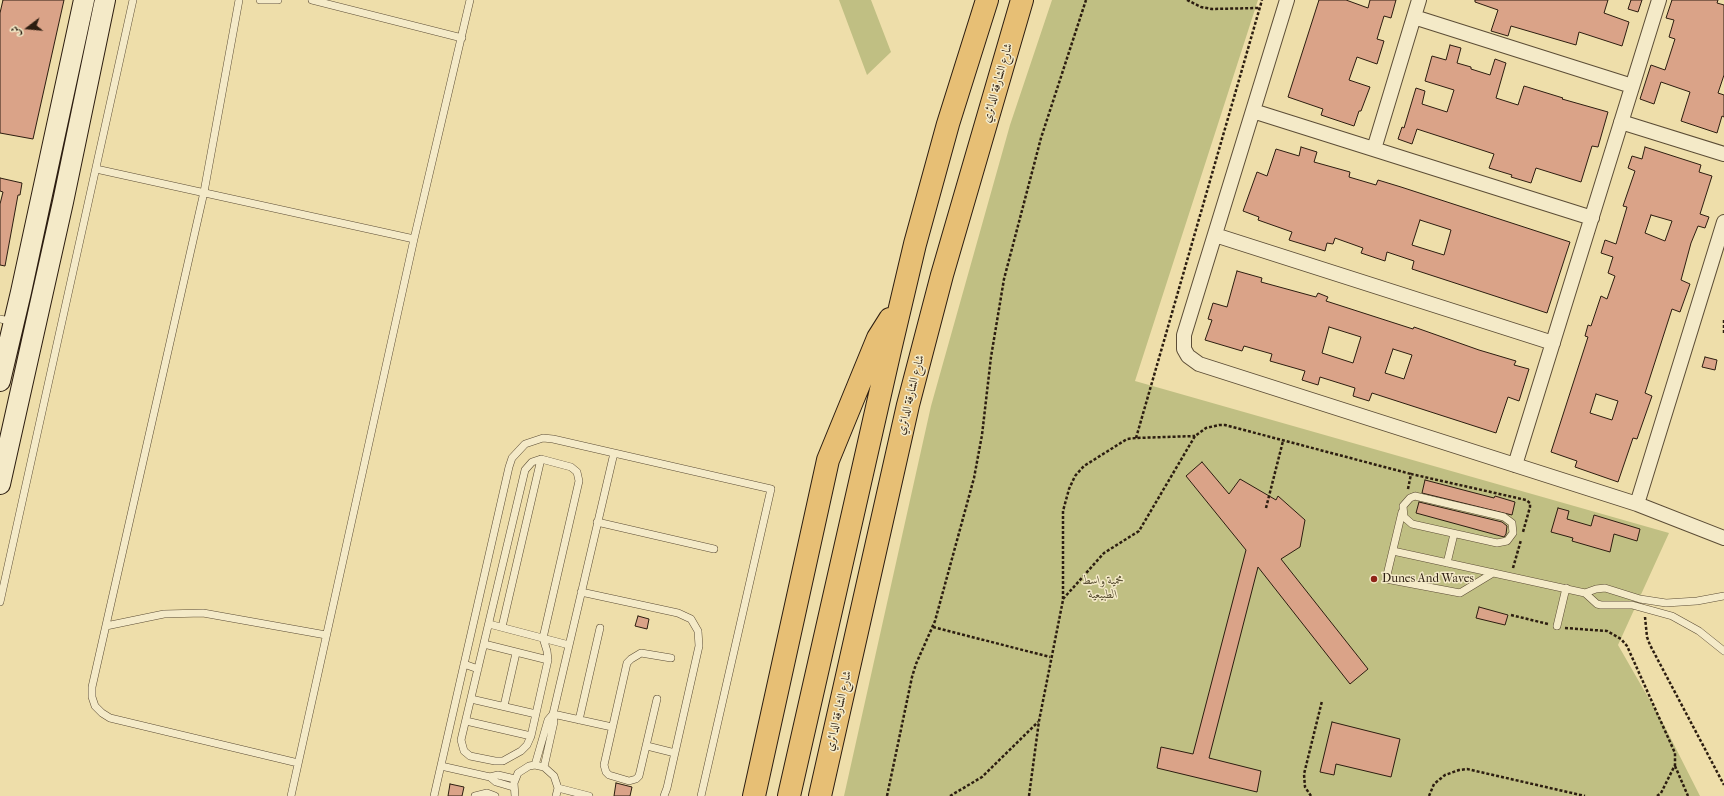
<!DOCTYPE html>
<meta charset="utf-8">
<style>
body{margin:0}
#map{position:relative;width:1724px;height:796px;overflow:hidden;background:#eedeaa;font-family:"IM FELL French Canon",Amiri,serif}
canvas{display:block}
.north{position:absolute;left:8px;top:8px;width:40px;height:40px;-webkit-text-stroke:3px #f4eac8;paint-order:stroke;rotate:254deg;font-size:11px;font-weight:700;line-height:16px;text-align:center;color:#2c1d10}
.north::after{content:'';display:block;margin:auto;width:14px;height:18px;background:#2c1d10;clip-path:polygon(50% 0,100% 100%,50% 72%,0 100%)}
</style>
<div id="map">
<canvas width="1724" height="796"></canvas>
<div class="north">ش</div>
</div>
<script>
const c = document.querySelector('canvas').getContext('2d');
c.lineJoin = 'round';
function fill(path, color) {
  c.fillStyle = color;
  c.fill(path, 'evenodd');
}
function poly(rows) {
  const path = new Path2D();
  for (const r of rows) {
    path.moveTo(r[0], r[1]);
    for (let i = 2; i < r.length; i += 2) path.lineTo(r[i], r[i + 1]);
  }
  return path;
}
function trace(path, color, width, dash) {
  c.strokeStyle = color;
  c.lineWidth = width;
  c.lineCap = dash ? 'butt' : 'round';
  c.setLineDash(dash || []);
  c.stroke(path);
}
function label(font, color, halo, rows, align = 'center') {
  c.font = font + ' "IM FELL French Canon",Amiri,serif';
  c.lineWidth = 3;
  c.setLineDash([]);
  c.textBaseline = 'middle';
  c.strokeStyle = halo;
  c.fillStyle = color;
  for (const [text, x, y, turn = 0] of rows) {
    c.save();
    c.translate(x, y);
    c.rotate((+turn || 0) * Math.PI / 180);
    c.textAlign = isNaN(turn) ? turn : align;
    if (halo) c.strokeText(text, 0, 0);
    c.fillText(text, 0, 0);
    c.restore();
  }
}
fill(poly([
 [839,0,871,0,891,52,867,75],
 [1052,0,1258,0,1135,381,1669,533,1618,645,1664,725,1700,796,844,796,931,406,1010,125]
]), '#c0bf83');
const building = poly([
 [3,0,64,0,33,139,0,133,0,13,3,0],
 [1319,0,1346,0,1368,8,1370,0,1396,0,1391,18,1384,16,1377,39,1384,41,1377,64,1357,57,1349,80,1370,87,1361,111,1359,111,1354,126,1321,115,1323,109,1288,97,1319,0],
 [1475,0,1608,0,1604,13,1629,22,1622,46,1579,32,1576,45,1511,26,1508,36,1491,31,1498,10,1475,2,1475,0],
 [1631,0,1642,0,1638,12,1628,9,1631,0],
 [1672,0,1718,0,1717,3,1724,5,1724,75,1718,93,1724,95,1724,117,1722,116,1717,133,1681,121,1690,92,1661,82,1654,104,1640,99,1651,65,1665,70,1675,39,1669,37,1674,20,1666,18,1672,0],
 [1450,45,1461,48,1457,63,1471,67,1471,69,1490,75,1495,59,1506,63,1496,98,1518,105,1524,86,1563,98,1562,99,1608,112,1598,147,1592,146,1581,182,1536,168,1531,183,1511,177,1512,175,1489,168,1494,154,1417,129,1412,144,1398,139,1402,127,1404,128,1416,88,1425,91,1422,104,1447,112,1454,90,1425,81,1432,56,1446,60,1450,45],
 [1301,147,1317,152,1314,162,1350,172,1349,177,1376,185,1378,180,1401,187,1570,242,1547,313,1412,269,1414,261,1387,252,1385,261,1361,253,1363,248,1335,238,1333,244,1327,243,1325,251,1289,240,1292,232,1258,220,1259,217,1243,211,1257,172,1267,176,1276,149,1299,156,1301,147],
 [1420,220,1451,230,1444,255,1412,245,1420,220],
 [1645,147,1701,165,1699,172,1712,176,1700,214,1709,217,1705,228,1698,226,1691,243,1681,280,1690,284,1680,312,1672,309,1645,393,1652,396,1637,439,1633,438,1618,482,1575,467,1577,461,1551,452,1588,337,1585,336,1588,325,1591,326,1601,296,1607,299,1615,276,1608,273,1613,257,1601,253,1605,240,1616,244,1627,207,1623,206,1635,171,1628,168,1632,156,1642,159,1645,147],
 [1651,215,1672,221,1665,241,1645,233,1651,215],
 [1596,394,1618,401,1612,420,1590,413,1596,394],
 [0,178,22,183,20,195,18,195,5,266,0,265,0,204,3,192,0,191,0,178],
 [1237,271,1262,278,1261,282,1316,297,1318,293,1328,297,1326,301,1413,329,1414,327,1479,350,1516,361,1514,365,1529,369,1519,401,1508,397,1496,433,1372,393,1369,401,1353,396,1355,388,1320,377,1318,385,1302,380,1305,371,1270,361,1272,354,1244,346,1242,351,1205,340,1212,320,1208,319,1213,303,1227,307,1237,271],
 [1329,327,1361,337,1353,363,1322,353,1329,327],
 [1393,349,1412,355,1404,379,1385,373,1393,349],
 [1705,357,1717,360,1715,370,1702,367,1705,357],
 [1202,462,1229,494,1240,479,1276,500,1278,496,1305,520,1300,547,1281,559,1368,669,1350,684,1258,567,1209,758,1261,771,1257,792,1157,768,1161,747,1193,754,1246,550,1186,476,1202,462],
 [1425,480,1494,498,1495,496,1515,502,1512,515,1422,493,1425,480],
 [1419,502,1502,522,1507,526,1506,534,1504,537,1416,513,1419,502],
 [1558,508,1569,511,1567,519,1591,526,1594,515,1640,529,1637,541,1614,534,1610,552,1572,541,1573,538,1551,532,1558,508],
 [1479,607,1508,615,1505,625,1476,618,1479,607],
 [638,616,649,619,647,629,635,626,638,616],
 [1332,722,1400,739,1391,777,1336,764,1334,775,1320,772,1332,722],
 [616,783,632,787,630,796,614,796,616,783],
 [450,784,464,787,462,796,448,796,450,784]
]);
fill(building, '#daa388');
trace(building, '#2c1d10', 1);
const lane = poly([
 [239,0,204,192,92,687,92,697,95,706,102,713,110,718,298,763],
 [260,0,278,0],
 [312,0,462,38],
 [96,169,414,239],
 [0,319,13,322],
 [541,459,571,467,577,472,579,481,543,638,547,651,548,660,531,736,527,745,521,751,503,761,495,761,470,756,464,751,461,740,525,470,532,462,541,459],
 [1415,496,1504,517,1512,523,1513,533,1507,541,1497,543,1412,524,1404,517,1403,506,1410,498,1415,496],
 [1402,512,1386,579,1460,593,1493,573],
 [597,522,714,549],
 [1393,551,1585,593,1597,604,1601,605,1632,605,1672,616,1699,631,1724,651],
 [1447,563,1454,534],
 [581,592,678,613,691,619,698,631,699,646,667,788,664,796],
 [1585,593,1596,589,1605,588,1640,599,1666,603,1697,601,1724,596],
 [0,602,133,0],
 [489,624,569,645],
 [106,626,164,614,203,613,326,635],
 [1557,626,1566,588],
 [502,627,541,459],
 [484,644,548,660],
 [464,664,478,669],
 [471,699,536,714],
 [657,699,639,776,636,779,629,781,609,775,606,772,604,765,627,663,631,659,641,653,671,658],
 [504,706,516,653],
 [553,714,612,727],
 [579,720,600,628],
 [466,721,531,736],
 [647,746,675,753],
 [535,765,548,720,553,714],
 [441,766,490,777,496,782,513,787],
 [544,767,554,722,553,714,614,453],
 [490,777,498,775,515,779],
 [558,788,589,796],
 [291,796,414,239,470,0],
 [434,796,509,467,512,458,525,444,543,438,553,439,771,489,701,796],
 [475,796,487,793,495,796],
 [515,796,514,783,518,773,529,766,535,765,544,767,554,776,558,788,556,796]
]);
const street = poly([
 [1287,0,1184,335,1184,349,1188,356,1199,364,1637,504,1724,538],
 [1414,17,1632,86],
 [1253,111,1592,218],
 [1621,122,1724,154],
 [1374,149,1419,0],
 [1215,235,1553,343],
 [1515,465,1659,0],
 [1637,504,1724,222]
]);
const secondary = poly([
 [0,381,21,292,84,0],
 [0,484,63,202,105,0]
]);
const highway = poly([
 [754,796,828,460,878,338,890,319],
 [789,796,890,350,915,244,948,124,987,0],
 [820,796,908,405,942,275,1022,0]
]);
trace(lane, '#5c4d36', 8);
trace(street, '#5c4d36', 16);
trace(secondary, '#2c1d10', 22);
trace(highway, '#2c1d10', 24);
trace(poly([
 [1187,0,1201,7,1212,9,1259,8],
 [1724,320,1724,333],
 [1136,438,1262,0],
 [1408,489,1411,474,1526,500,1530,503,1530,507,1523,532],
 [1266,508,1283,441],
 [1513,568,1521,540],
 [1063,599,1104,553,1139,531,1195,436,1206,428,1219,425,1225,425,1411,474],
 [1511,615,1548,624],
 [1645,617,1647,637,1650,645,1724,785],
 [933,627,1050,657],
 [1565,628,1607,631,1621,639,1627,646,1675,753,1675,765,1661,793,1657,796],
 [1675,766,1688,796],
 [887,796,912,677,916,664,935,621,974,478,982,435,991,357,1004,279,1041,138,1086,0],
 [950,796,982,777,1038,722],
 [1029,796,1039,721,1063,600,1063,511,1069,489,1075,476,1084,466,1127,439,1136,438,1195,436],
 [1311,796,1305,787,1304,774,1322,701],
 [1429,796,1434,784,1445,775,1459,770,1467,769,1585,796]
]), '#2c1d10', 2.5, [3, 2]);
trace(lane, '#f4eac8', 7);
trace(street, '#f4eac8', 14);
trace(secondary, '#f4eac8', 20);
trace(highway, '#e7bf75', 22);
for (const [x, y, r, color] of [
 [1374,579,4,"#8f2418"]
]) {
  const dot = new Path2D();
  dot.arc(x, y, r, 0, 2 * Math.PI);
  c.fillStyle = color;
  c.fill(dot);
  trace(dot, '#f4eac8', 1.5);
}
label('12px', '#2c1d10', '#f4eac8', [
 ["شارع الشارقة الدائري",998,83,-74],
 ["شارع الشارقة الدائري",911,395,-76],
 ["شارع الشارقة الدائري",839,711,-77]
]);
label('12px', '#2c1d10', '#f4eac8', [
 ["Dunes And Waves",1382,579]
], 'left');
label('italic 12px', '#584e32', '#f4eac8', [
 ["محمية واسط",1103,581],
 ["الطبيعية",1103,595]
]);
</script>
